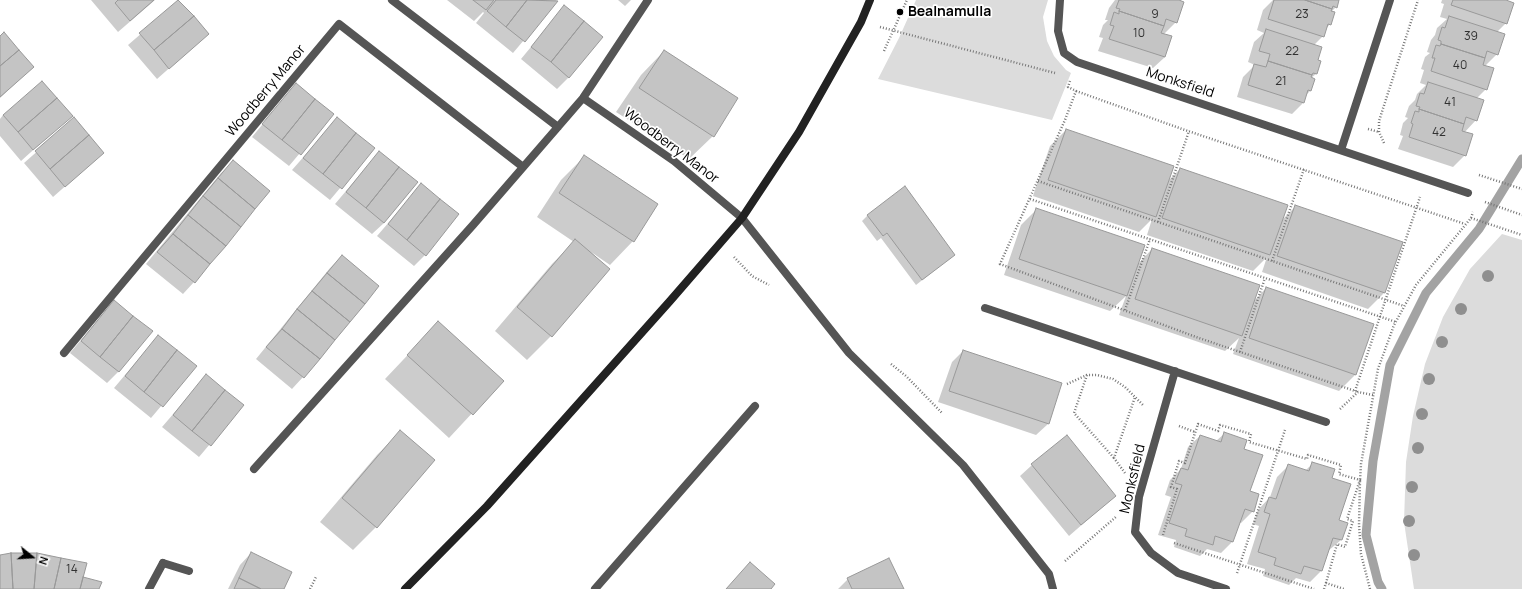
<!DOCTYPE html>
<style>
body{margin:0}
#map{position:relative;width:1522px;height:589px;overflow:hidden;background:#fff;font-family:Manrope,sans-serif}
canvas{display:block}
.north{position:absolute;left:12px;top:537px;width:40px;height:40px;-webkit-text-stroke:3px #fff;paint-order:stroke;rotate:108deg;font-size:11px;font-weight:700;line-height:16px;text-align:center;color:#000}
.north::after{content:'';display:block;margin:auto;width:14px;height:18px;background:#000;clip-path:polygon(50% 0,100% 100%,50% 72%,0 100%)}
</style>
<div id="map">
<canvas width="1522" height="589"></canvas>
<div class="north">N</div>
</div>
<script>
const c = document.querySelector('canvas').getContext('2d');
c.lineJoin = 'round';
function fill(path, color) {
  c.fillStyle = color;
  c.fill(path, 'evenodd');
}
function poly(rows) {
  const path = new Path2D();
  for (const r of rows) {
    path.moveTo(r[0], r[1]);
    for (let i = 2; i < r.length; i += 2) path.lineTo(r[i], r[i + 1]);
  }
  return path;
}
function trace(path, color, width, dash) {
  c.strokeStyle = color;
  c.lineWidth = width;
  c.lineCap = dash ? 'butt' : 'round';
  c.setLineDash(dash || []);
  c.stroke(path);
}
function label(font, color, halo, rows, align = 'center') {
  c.font = font + ' Manrope,sans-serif';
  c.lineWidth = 3.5;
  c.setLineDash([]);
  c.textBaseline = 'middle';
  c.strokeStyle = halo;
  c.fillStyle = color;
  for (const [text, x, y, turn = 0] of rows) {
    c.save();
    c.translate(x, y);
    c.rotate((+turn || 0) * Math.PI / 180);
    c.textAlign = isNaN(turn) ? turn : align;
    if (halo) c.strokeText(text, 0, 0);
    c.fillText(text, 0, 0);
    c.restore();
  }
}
fill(poly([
 [916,0,1048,0,1043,17,1047,41,1054,56,1066,70,1071,73,1052,120,878,79,899,38],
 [1502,234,1522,240,1522,589,1414,589,1404,522,1406,462,1413,416,1425,364,1443,317,1470,269]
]), '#dcdcdc');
fill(poly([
 [91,0,155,0,118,32],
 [447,0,556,0,557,1,513,53,476,23,484,13,483,12,474,21],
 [618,0,631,0,625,6],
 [1115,0,1176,0,1176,22,1164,34,1165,57,1153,68,1098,51,1103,38,1099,37,1103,25,1108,20,1105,20,1109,8],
 [1273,0,1338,0,1336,7,1331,12,1330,24,1325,30,1323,36,1313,46,1316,61,1320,62,1316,74,1311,78,1314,79,1310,91,1305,96,1303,103,1292,114,1237,97,1243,77,1255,65,1248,62,1254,42,1264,33,1257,30,1263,10],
 [1442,0,1506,0,1506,23,1497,32,1497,54,1485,66,1486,89,1477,98,1476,120,1464,133,1465,155,1453,167,1398,149,1403,136,1400,135,1403,123,1408,118,1405,117,1409,106,1415,100,1417,94,1426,85,1420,83,1424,70,1421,69,1425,57,1430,53,1427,52,1431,40,1435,35,1437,28,1447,19,1440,17,1444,4,1441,3],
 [179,1,208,34,157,79,128,45],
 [564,7,569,77,557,89,521,59],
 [0,37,33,67,0,98],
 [664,51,713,136,689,159,616,112,641,75],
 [296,84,333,114,289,166,252,137],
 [3,115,71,116,21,161,0,136,0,119],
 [74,119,103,153,53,197,24,163],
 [337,119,374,148,330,200,292,170],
 [1066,130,1167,182,1180,169,1281,221,1295,207,1384,293,1368,309,1262,272,1267,257,1253,271,1147,235,1152,219,1139,232,1033,196,1050,146],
 [379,152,384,223,372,234,335,204],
 [584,157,657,204,633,241,610,265,591,252,608,269,551,336,527,360,495,331,552,264,574,242,537,217,561,180],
 [233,162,268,191,194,282,183,294,146,264,221,173],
 [421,185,425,255,414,266,377,236],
 [1037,209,1137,265,1152,249,1253,302,1266,288,1356,374,1339,391,1233,354,1239,338,1225,351,1119,315,1126,296,1110,311,1004,275,1021,225],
 [868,215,954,255,916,285,881,238,877,241,862,221],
 [342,256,303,377,292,389,256,359,330,268],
 [114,301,119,371,107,383,70,353],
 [438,323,502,381,449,438,385,379],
 [158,336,195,366,151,418,114,388],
 [963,351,1048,424,1036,435,938,402,952,362],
 [206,376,243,405,199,457,162,427],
 [400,432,376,527,353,550,320,522,377,455],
 [1224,434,1243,449,1253,511,1241,523,1239,522,1232,542,1221,553,1207,549,1200,556,1174,547,1176,540,1158,535,1171,497,1165,495,1170,480,1181,469,1188,447,1200,436,1216,441],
 [1313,463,1331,479,1338,521,1347,524,1341,540,1328,551,1321,571,1310,582,1296,578,1289,585,1263,576,1265,569,1247,564,1259,526,1253,524,1258,510,1270,497,1277,477,1289,465,1305,471],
 [1032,465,1115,496,1069,536,1020,476],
 [251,553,283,589,228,589,240,565],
 [848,579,903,589,838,589]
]), '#0003');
trace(poly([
 [1382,589,1378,582,1366,535,1373,461,1390,365,1426,293,1479,229,1522,159]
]), '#a3a3a3', 9);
const building = poly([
 [118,0,154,0,130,21,115,3,118,0],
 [178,0,194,16,154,50,139,33,178,0],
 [473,0,494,0,486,10,473,0],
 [496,0,527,0,506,27,487,11,496,0],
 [527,0,558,1,525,42,506,27,527,0],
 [1119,0,1179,0,1184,2,1177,23,1166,19,1164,26,1119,11,1120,9,1116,8,1119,0],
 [1274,0,1305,0,1332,9,1331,11,1335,12,1331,25,1328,24,1324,37,1268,19,1274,0],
 [1305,0,1339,0,1337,8,1333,6,1332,9,1305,0],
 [1453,0,1506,0,1514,3,1507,24,1451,5,1453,0],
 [564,5,584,21,551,62,531,47,564,5],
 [1119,11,1164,26,1161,33,1172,36,1165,57,1109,39,1114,26,1110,25,1114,12,1119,14,1119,11],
 [194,16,209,34,169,69,154,50,194,16],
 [1449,16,1505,34,1498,55,1487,51,1485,58,1441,44,1441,41,1438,40,1442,27,1445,28,1449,16],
 [584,21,603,37,569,78,551,62,584,21],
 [1266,29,1322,47,1318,60,1321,61,1317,74,1313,73,1312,75,1268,61,1270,54,1259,51,1266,29],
 [4,32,19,50,0,66,0,36,4,32],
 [1441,44,1485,58,1483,65,1494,68,1487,90,1431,71,1435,58,1432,58,1436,45,1440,46,1441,44],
 [19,50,34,67,0,97,0,66,19,50],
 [664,50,738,98,714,137,639,88,664,50],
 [1268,61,1312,75,1311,77,1315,79,1311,91,1308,90,1304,103,1248,85,1254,64,1266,67,1268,61],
 [42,81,57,98,18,132,3,115,42,81],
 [1428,82,1484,100,1477,121,1466,117,1464,124,1419,109,1420,107,1416,106,1420,93,1424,94,1428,82],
 [296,83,315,99,282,140,262,124,296,83],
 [57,98,73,116,33,150,18,132,57,98],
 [315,99,334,114,301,155,282,140,315,99],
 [1419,109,1464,124,1462,131,1473,134,1466,156,1409,137,1413,124,1411,123,1415,111,1419,112,1419,109],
 [74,117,89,135,50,169,35,151,74,117],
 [337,117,356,133,323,174,303,158,337,117],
 [1066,129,1174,166,1156,217,1048,180,1066,129],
 [356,133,375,148,342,189,323,174,356,133],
 [89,135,104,153,65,187,50,169,89,135],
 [379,151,399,167,366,208,346,192,379,151],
 [584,155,658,204,634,242,559,193,584,155],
 [233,160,270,191,255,209,218,178,233,160],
 [399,167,418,182,384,223,366,208,399,167],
 [1180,168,1288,205,1270,255,1162,218,1180,168],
 [218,178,255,209,241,227,203,196,218,178],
 [421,183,440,199,407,240,388,224,421,183],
 [905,186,955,255,922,280,887,233,883,236,867,215,905,186],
 [203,196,241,227,226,246,188,215,203,196],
 [440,199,459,214,426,256,407,240,440,199],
 [1295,205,1403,242,1385,293,1277,256,1295,205],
 [1036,208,1145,245,1127,296,1019,259,1036,208],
 [188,215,226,246,210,264,173,234,188,215],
 [173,234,210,264,195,283,157,252,173,234],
 [575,239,610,269,552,337,517,307,575,239],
 [1152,248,1260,285,1242,336,1135,299,1152,248],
 [342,255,379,286,365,304,327,273,342,255],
 [327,273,365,304,350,322,312,291,327,273],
 [1266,287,1374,324,1356,375,1249,338,1266,287],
 [312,291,350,322,335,340,297,309,312,291],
 [114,300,133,316,100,357,81,341,114,300],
 [297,309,335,340,320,359,282,329,297,309],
 [133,316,153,331,119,372,100,357,133,316],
 [438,321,504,381,473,415,407,355,438,321],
 [282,329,320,359,304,378,266,347,282,329],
 [158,335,177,350,144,392,125,376,158,335],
 [177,350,197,366,163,407,144,392,177,350],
 [963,350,1062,383,1049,424,949,391,963,350],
 [206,374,225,390,192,431,173,415,206,374],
 [225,390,244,405,211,446,192,431,225,390],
 [400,430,435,460,377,528,342,498,400,430],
 [1224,432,1247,440,1244,449,1263,455,1250,491,1259,494,1254,512,1245,509,1233,542,1215,536,1213,545,1185,536,1187,529,1169,523,1182,485,1175,483,1181,468,1188,470,1200,435,1221,442,1224,432],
 [1067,435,1116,496,1081,525,1031,464,1067,435],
 [1312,462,1335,469,1332,478,1351,484,1339,520,1348,523,1342,540,1333,538,1322,571,1304,566,1301,574,1274,565,1276,558,1258,552,1270,514,1264,512,1269,497,1276,499,1288,464,1309,471,1312,462],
 [251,552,292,572,284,589,261,589,239,578,251,552],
 [11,553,37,553,34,589,13,589,11,553],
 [11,553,13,589,0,589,0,555,11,553],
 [37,553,61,558,54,589,34,589,37,553],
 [61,558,87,563,80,589,54,589,61,558],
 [889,558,904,589,852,589,847,578,889,558],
 [750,562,775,584,771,589,726,589,750,562],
 [83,577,102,582,99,589,80,589,83,577],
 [239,578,261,589,234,589,239,578]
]);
fill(building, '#c4c4c4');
trace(building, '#999', 1);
trace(poly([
 [880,27,1055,73],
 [884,51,907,0],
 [1070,81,1068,87,1076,91,1065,120,1000,264,1196,337,1358,392],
 [1076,91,1182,129,1465,224],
 [1368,129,1379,132],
 [1384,143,1379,132,1379,121,1418,0],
 [1479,175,1522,189],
 [1038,181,1404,306],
 [1030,199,1396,322],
 [1485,202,1522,215],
 [1471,218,1522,235],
 [1158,222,1189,131],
 [734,257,752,276,769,285],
 [1272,261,1304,169],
 [1125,310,1150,239],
 [1240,352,1265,278],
 [891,364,906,376,942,413],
 [1087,375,1074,413,1114,458],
 [1067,384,1087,375,1097,375,1113,379,1125,387,1144,406],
 [1355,391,1420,197],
 [1340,409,1358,392,1373,395],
 [1179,426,1195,432],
 [1125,473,1114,458,1135,397],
 [1163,535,1177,489,1171,487,1179,461,1185,463,1198,424,1218,431,1220,425,1251,434,1249,442,1307,459,1308,455,1341,465,1339,474,1360,480,1347,519,1353,521,1345,547,1337,544,1326,583],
 [1174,543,1314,589],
 [1065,561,1117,516],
 [1237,573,1285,430],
 [310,589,316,577],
 [1324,589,1326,583,1344,589],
 [1370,589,1361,554,1359,525,1360,480,1361,464,1378,369,1394,325,1416,285,1471,218,1473,212]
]), '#777', 2.5, [1, 2]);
trace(poly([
 [163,563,189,571],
 [595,589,755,406]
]), '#555', 8);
trace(poly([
 [392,0,558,127],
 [1060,0,1058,31,1064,53,1077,62,1468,193],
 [583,98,674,161,742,218,849,353,963,465,1049,574,1053,589],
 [1341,150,1390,0],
 [985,308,1326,422],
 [64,353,339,24,523,167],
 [1175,371,1139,497,1135,532,1151,553,1178,573,1226,589],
 [254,469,473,225,583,98,648,0],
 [149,589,163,563]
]), '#555', 8);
trace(poly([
 [405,589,487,506,670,301,742,218,799,132,861,22,870,0]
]), '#222', 8);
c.fillStyle = '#8f8f8f';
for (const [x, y] of [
 [1488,276],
 [1461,309],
 [1442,342],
 [1429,379],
 [1422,414],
 [1418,448],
 [1412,487],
 [1409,521],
 [1414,555]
]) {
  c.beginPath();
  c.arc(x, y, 6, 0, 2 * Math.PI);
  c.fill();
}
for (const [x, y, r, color] of [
 [900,12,4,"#000"]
]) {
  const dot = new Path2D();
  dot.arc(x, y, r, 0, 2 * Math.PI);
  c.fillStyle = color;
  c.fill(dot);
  trace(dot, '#fff', 1.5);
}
label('12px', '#313131', null, [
 ["9",1155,15],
 ["23",1302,15],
 ["10",1139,34],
 ["39",1471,37],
 ["22",1292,52],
 ["40",1460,66],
 ["21",1281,82],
 ["41",1450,103],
 ["42",1439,133],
 ["14",72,570]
]);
label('bold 14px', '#000', '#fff', [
 ["Bealnamulla",908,12]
], 'left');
label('14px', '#000', '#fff', [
 ["Monksfield",1180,83,18],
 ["Woodberry Manor",266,91,-50],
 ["Woodberry Manor",671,146,37],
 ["Monksfield",1133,479,-77]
]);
</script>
